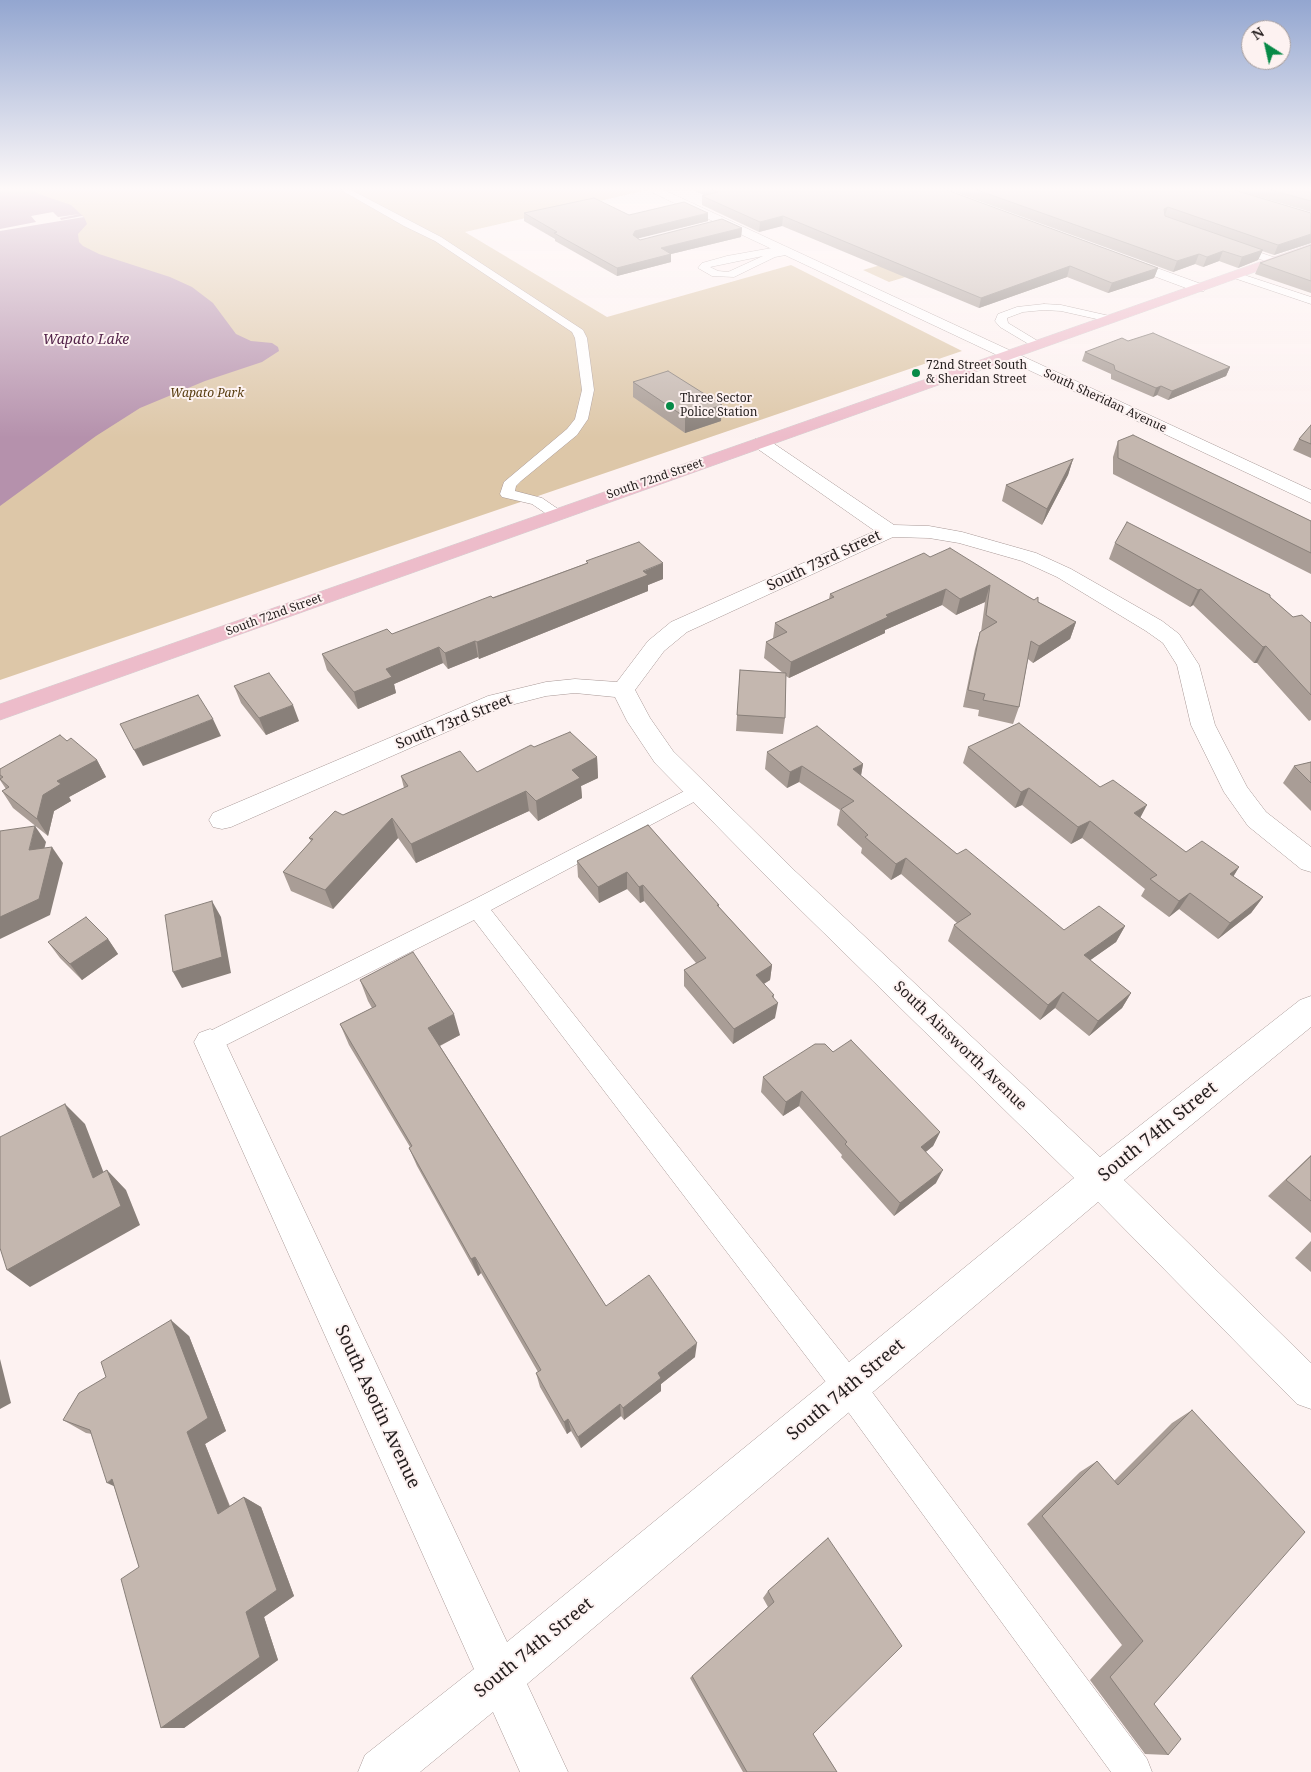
<!DOCTYPE html>
<style>
body{margin:0}
#map{position:relative;width:1311px;height:1772px;overflow:hidden;background:#fdf2f1;font-family:"Noto Serif",serif}
canvas{display:block}
.north{position:absolute;left:1241px;top:20px;width:50px;height:50px;box-sizing:border-box;background:#fdf2f1;border:1px solid #a69d9c;border-radius:50%;rotate:325deg;font-size:14px;font-weight:700;line-height:20px;text-align:center;color:#231d1d}
.north::after{content:'';display:block;margin:auto;width:18px;height:22px;background:#078a47;clip-path:polygon(50% 0,100% 100%,50% 72%,0 100%)}
</style>
<div id="map">
<canvas width="1311" height="1772"></canvas>
<div class="north">N</div>
</div>
<script>
const c = document.querySelector('canvas').getContext('2d');
c.lineJoin = 'round';
function fill(path, color) {
  c.fillStyle = color;
  c.fill(path, 'evenodd');
}
function poly(rows) {
  const path = new Path2D();
  for (const r of rows) {
    path.moveTo(r[0], r[1]);
    for (let i = 2; i < r.length; i += 2) path.lineTo(r[i], r[i + 1]);
  }
  return path;
}
function trace(path, color, width, dash) {
  c.strokeStyle = color;
  c.lineWidth = width;
  c.lineCap = dash ? 'butt' : 'round';
  c.setLineDash(dash || []);
  c.stroke(path);
}
function label(font, color, halo, rows, align = 'center') {
  c.font = font + ' "Noto Serif",serif';
  c.lineWidth = 4;
  c.setLineDash([]);
  c.textBaseline = 'middle';
  c.strokeStyle = halo;
  c.fillStyle = color;
  for (const [text, x, y, turn = 0] of rows) {
    c.save();
    c.translate(x, y);
    c.rotate((+turn || 0) * Math.PI / 180);
    c.textAlign = isNaN(turn) ? turn : align;
    if (halo) c.strokeText(text, 0, 0);
    c.fillText(text, 0, 0);
    c.restore();
  }
}
fill(poly([
 [0,190,640,190,643,191,465,232,607,317,791,265,962,351,0,680],
 [923,253,949,264,889,282,863,270]
]), '#ddc7a8');
fill(poly([
 [0,190,32,190,39,194,71,205,84,217,87,224,78,234,79,242,83,246,99,254,170,277,192,287,213,303,236,334,251,341,272,343,278,347,279,351,262,362,205,381,140,408,96,436,0,506]
]), '#b591ac');
fill(poly([
 [53,212,58,217,80,214,60,218,61,220,82,216,84,217,0,231,0,229,36,222,31,216]
]), '#fdf2f1');
const service = poly([
 [341,190,351,190,441,237,583,330,587,338,594,390,588,419,577,435,521,481,516,486,515,491,542,498,561,511,563,514,561,517,551,517,532,504,502,497,500,494,504,482,567,429,575,419,582,390,575,338,572,332,435,241,404,226,341,190],
 [1232,243,1279,259,1280,261,1279,263,1271,263,1228,248,1227,246,1232,243],
 [783,246,791,250,791,254,775,257,734,277,712,276,698,268,702,263,727,256,783,246],
 [763,256,728,272,718,271,710,267,763,256],
 [1235,272,1311,297,1311,304,1231,277,1230,275,1231,273,1235,272],
 [1044,304,1061,305,1114,317,1116,319,1110,322,1061,311,1044,310,1023,312,1007,318,1008,323,1041,343,1043,345,1041,347,1037,349,1000,327,995,321,998,314,1017,307,1044,304],
 [698,784,705,786,708,791,705,796,491,910,860,1376,1147,1759,1152,1772,1111,1772,838,1398,474,920,218,1049,210,1052,202,1049,198,1042,202,1035,469,902,698,784]
]);
const minor = poly([
 [1121,255,1204,285,1206,288,1204,291,1194,291,1116,262,1114,259,1121,255],
 [761,438,767,439,894,525,929,526,962,532,1036,553,1071,569,1162,621,1179,634,1199,665,1215,725,1247,787,1266,812,1311,847,1311,872,1301,869,1248,826,1224,792,1191,725,1177,665,1163,643,1146,631,1057,577,1022,561,959,543,929,538,893,537,687,632,664,651,635,690,650,718,673,751,795,871,1100,1157,1300,1000,1311,996,1311,1027,1124,1180,1311,1363,1311,1409,1297,1404,1098,1202,527,1684,568,1772,520,1772,493,1712,420,1772,358,1772,365,1755,474,1669,194,1042,199,1033,210,1029,221,1033,507,1642,1074,1178,775,885,655,763,627,721,615,697,575,693,546,696,503,707,231,827,222,829,213,827,209,820,213,813,488,696,546,682,575,679,617,682,648,641,671,622,875,531,755,447,752,443,755,439,761,438]
]);
const tertiary = poly([
 [649,190,664,190,1311,490,1311,503,651,192,649,190]
]);
const primary = poly([
 [1311,244,1311,252,0,720,0,704,1311,244]
]);
trace(service, '#a89896', 1);
trace(minor, '#a89896', 1);
trace(tertiary, '#a89896', 1);
trace(primary, '#d3d2d2', 1);
fill(service, '#fff');
fill(minor, '#fff');
fill(tertiary, '#fff');
fill(primary, '#edbcca');
fill(poly([
 [692,190,947,190,1158,268,1154,278,1108,293,1067,277,979,308,782,226,759,232,702,205,702,196,704,195],
 [949,190,1311,190,1311,212,1239,191,1311,213,1311,243,1274,255,1262,251,1258,260,1238,268,1219,261,1203,267,1195,264,1173,272],
 [524,213,629,215,708,221,638,238,640,240,742,228,741,237,671,254,671,262,617,276,555,241,555,239,524,221],
 [1311,245,1311,293,1255,274,1260,263],
 [1128,341,1230,367,1226,376,1168,400,1157,395,1153,397,1111,379,1111,374,1082,361,1085,352],
 [633,382,721,421,685,433,633,397],
 [1311,425,1311,458,1293,450,1299,439],
 [1118,441,1311,521,1311,574,1113,474,1113,457],
 [1073,459,1068,475,1042,525,1002,501,1006,485],
 [1115,543,1270,597,1293,617,1311,623,1311,720,1309,721,1257,663,1254,663,1193,605,1190,607,1109,559],
 [930,557,1027,596,1076,622,1070,639,1033,663,1028,659,1019,707,1013,724,978,716,979,710,963,707,975,649,980,632,981,632,985,602,956,615,942,605,885,630,885,633,789,678,786,676,785,718,783,734,736,731,740,670,783,673,764,658,766,642,773,638,775,623,829,599,830,594],
 [586,561,663,579,648,585,648,591,479,659,478,657,448,669,443,663,394,684,396,693,358,709,327,670,322,654,392,634,587,563],
 [234,686,299,721,266,735,241,703],
 [67,741,97,760,106,777,69,797,71,801,54,811,48,836,13,808,2,791,6,789,0,780,0,769],
 [534,747,597,757,598,778,581,786,582,798,538,821,529,811,416,863,398,838,333,909,291,891,283,872,311,841,309,838,343,815,404,788,401,776,477,772],
 [968,747,1140,818,1186,852,1239,867,1233,876,1263,897,1251,913,1218,939,1179,909,1169,917,1141,896,1145,889,1082,838,1071,844,1022,805,1015,808,963,763],
 [767,752,863,764,861,776,957,854,1064,930,1125,926,1116,942,1090,960,1131,993,1122,1008,1089,1036,1055,1008,1040,1020,948,941,954,925,957,923,901,874,891,880,861,853,862,848,837,825,840,810,799,782,787,788,765,769],
 [1311,762,1311,811,1283,783,1294,766],
 [648,825,719,905,719,907,772,965,770,980,764,984,773,998,775,1018,733,1044,684,986,684,970,696,963,644,901,640,903,627,889,599,903,578,877,577,861],
 [108,939,118,954,82,980,60,958,48,942],
 [360,980,460,1035,440,1046,606,1306,695,1357,661,1384,661,1391,624,1420,621,1416,581,1448,571,1431,567,1434,540,1387,536,1373,538,1372,481,1273,478,1276,417,1166,409,1148,410,1147,349,1045,340,1024,372,1008,368,1001],
 [833,1052,940,1132,933,1146,925,1152,936,1183,894,1216,841,1157,842,1155,799,1106,783,1116,761,1092,763,1077],
 [1311,1155,1311,1233,1268,1196],
 [1311,1241,1311,1272,1295,1258],
 [189,1336,226,1431,205,1444,230,1506,244,1497,261,1507,294,1596,264,1617,278,1660,184,1728,139,1567,114,1486,92,1434,86,1433,63,1420],
 [1192,1410,1154,1704,1168,1755,1145,1754,1090,1680,1122,1645,1027,1524,1080,1472,1097,1461,1114,1481,1172,1423],
 [828,1538,813,1734,837,1772,743,1772,690,1678,692,1676,768,1607,763,1598,768,1591]
]), '#a99d96');
fill(poly([
 [1168,207,1164,217,1164,209],
 [708,213,708,221,636,239,633,235,635,231],
 [783,216,782,226,759,232,760,222],
 [742,228,741,237,671,254,671,262,617,276,617,268,661,248],
 [1311,234,1311,243,1274,255,1278,245],
 [1263,250,1258,260,1238,268,1242,257],
 [1223,251,1219,261,1203,267,1207,257],
 [1199,254,1195,264,1173,272,1177,261],
 [1070,266,1067,277,979,308,981,298],
 [1158,268,1154,278,1108,293,1112,283],
 [1230,367,1226,376,1168,400,1172,391],
 [1161,386,1157,395,1153,397,1156,388],
 [722,405,721,421,685,433,685,417],
 [1073,459,1068,475,1042,525,1047,509],
 [663,563,663,579,648,585,648,591,479,659,477,642],
 [990,585,985,602,956,615,960,599],
 [946,589,942,605,885,630,885,633,789,678,791,662,886,615],
 [1201,589,1193,605,1190,607,1198,590],
 [1076,622,1070,639,1033,663,1039,646],
 [475,641,478,657,448,669,445,653],
 [1266,646,1257,663,1254,663,1263,647],
 [439,647,443,663,394,684,396,693,358,709,354,692,386,669],
 [293,705,299,721,266,735,259,718],
 [213,719,221,736,143,766,134,750],
 [597,757,598,778,581,786,582,798,538,821,536,801,572,770],
 [97,760,106,777,69,797,71,801,54,811,48,836,37,819,43,795,57,781],
 [863,764,860,780,853,769],
 [802,766,799,782,787,788,790,772],
 [1029,788,1022,805,1015,808,1021,792],
 [526,791,529,811,416,863,411,844],
 [1147,805,1138,822,1134,813],
 [392,818,398,838,333,909,325,890],
 [1090,821,1082,838,1071,844,1078,827],
 [35,826,46,842,40,866,29,850],
 [52,847,63,863,50,915,0,939,0,917],
 [906,858,901,874,891,880,896,864],
 [1239,867,1229,884,1230,874],
 [627,872,627,889,599,903,598,887],
 [643,885,644,901,640,903,639,887],
 [1190,893,1179,909,1169,917,1179,901],
 [1263,897,1251,913,1218,939,1230,923],
 [212,901,221,917,231,973,182,988,173,972],
 [1125,926,1116,942,1075,971,1084,955],
 [108,939,118,954,82,980,70,964],
 [772,965,770,980,753,990,756,975],
 [1063,992,1055,1008,1040,1020,1048,1005],
 [1131,993,1122,1008,1089,1036,1098,1021],
 [774,995,772,1006,778,1003,775,1018,733,1044,734,1029],
 [454,1014,460,1035,435,1048,428,1028],
 [802,1091,799,1106,783,1116,786,1102],
 [65,1104,85,1124,113,1197,93,1178],
 [940,1132,933,1146,915,1161,921,1147],
 [107,1170,126,1190,140,1225,30,1287,7,1270],
 [943,1170,936,1183,894,1216,900,1203],
 [475,1257,481,1273,478,1276,471,1259],
 [171,1320,189,1336,226,1431,205,1444,236,1523,218,1514,187,1432],
 [697,1343,695,1357,661,1384,661,1391,624,1420,623,1408,658,1373],
 [0,1359,11,1403,0,1409],
 [620,1404,621,1416,581,1448,578,1437],
 [568,1419,571,1431,567,1434,564,1422],
 [112,1479,129,1493,107,1483],
 [244,1497,261,1507,294,1596,264,1617,278,1660,184,1728,161,1728,246,1612]
]), '#89807a');
const building = poly([
 [712,190,947,190,1158,268,1112,283,1070,266,981,298,783,216,760,222,702,196,718,192,712,190],
 [977,190,1234,190,1311,213,1311,234,1278,245,1168,207,1164,209,1165,216,1263,250,1242,257,1223,251,1207,257,1199,254,1177,261,977,190],
 [1271,190,1311,190,1311,201,1271,190],
 [594,198,629,215,684,202,708,213,635,231,633,235,640,240,722,219,742,228,661,248,671,254,617,268,554,233,557,232,524,213,594,198],
 [1311,245,1311,281,1260,263,1311,245],
 [1153,333,1230,367,1172,391,1161,386,1156,388,1115,370,1114,365,1085,352,1122,338,1128,341,1153,333],
 [668,371,722,405,685,417,633,382,668,371],
 [1311,425,1311,444,1299,439,1311,425],
 [1133,435,1311,521,1311,553,1118,458,1118,441,1133,435],
 [1073,459,1047,509,1006,485,1073,459],
 [1127,522,1270,595,1270,597,1293,617,1302,615,1311,623,1311,695,1266,646,1263,647,1201,589,1198,590,1115,543,1127,522],
 [639,542,663,563,643,571,648,575,477,642,475,641,445,653,439,647,386,669,392,677,354,692,322,654,387,629,392,634,491,596,493,598,588,563,586,561,639,542],
 [950,548,1027,596,1034,600,1038,597,1038,602,1076,622,1039,646,1031,641,1019,707,983,700,985,694,968,690,980,632,997,622,986,615,990,585,960,599,946,589,886,615,888,617,791,662,766,642,787,632,775,623,834,597,830,594,924,553,930,557,950,548],
 [740,670,786,673,785,718,737,715,740,670],
 [269,673,293,705,259,718,234,686,269,673],
 [198,695,213,719,134,750,120,724,198,695],
 [1019,723,1100,787,1113,780,1147,805,1134,813,1186,852,1202,841,1239,867,1230,874,1263,897,1230,923,1190,893,1179,901,1150,879,1157,875,1090,821,1078,827,1029,788,1021,792,968,747,1019,723],
 [817,726,863,764,853,769,957,854,966,849,1064,930,1099,906,1125,926,1084,955,1131,993,1098,1021,1063,992,1048,1005,954,925,971,914,906,858,896,864,865,837,868,835,841,809,854,801,802,766,790,772,767,752,817,726],
 [570,732,597,757,572,770,580,778,536,801,526,791,411,844,392,818,325,890,283,872,313,839,309,838,335,811,343,815,408,786,401,776,460,751,477,772,531,745,534,747,570,732],
 [60,735,67,741,71,738,97,760,57,781,61,784,43,795,37,819,2,791,9,787,0,779,3,777,0,775,0,769,60,735],
 [1311,762,1311,783,1294,766,1311,762],
 [648,825,719,905,717,905,772,965,756,975,774,995,772,996,778,1003,734,1029,684,970,706,958,643,885,639,887,627,872,598,887,577,861,648,825],
 [35,826,29,850,52,847,39,899,0,917,0,831,35,826],
 [212,901,222,957,173,972,165,915,212,901],
 [86,917,108,939,70,964,48,942,86,917],
 [413,952,454,1014,428,1028,606,1306,649,1275,697,1343,658,1373,661,1378,623,1408,620,1404,578,1437,568,1419,564,1422,536,1373,541,1370,475,1257,471,1259,409,1148,412,1146,340,1024,376,1006,360,980,413,952],
 [851,1040,940,1132,921,1147,943,1170,900,1203,845,1144,847,1142,802,1091,786,1102,763,1077,815,1044,825,1044,833,1052,851,1040],
 [65,1104,93,1178,107,1170,121,1206,7,1270,0,1248,0,1137,65,1104],
 [1311,1156,1311,1201,1286,1180,1311,1156],
 [171,1320,208,1418,187,1432,218,1514,244,1497,277,1590,246,1612,260,1657,161,1728,121,1579,139,1567,112,1479,107,1483,90,1430,63,1420,79,1393,106,1377,101,1362,171,1320],
 [1192,1410,1305,1532,1154,1704,1181,1739,1168,1755,1110,1677,1143,1641,1042,1516,1097,1461,1118,1485,1192,1410],
 [828,1538,902,1646,813,1734,837,1772,747,1772,692,1676,774,1602,768,1591,828,1538]
]);
fill(building, '#c4b7af');
trace(building, '#89807a', 1);
const sky = c.createLinearGradient(0, 0, 0, 438);
sky.addColorStop(0, '#93a6d0');
sky.addColorStop(0.43, '#fef9f9');
sky.addColorStop(1, '#fef9f900');
c.fillStyle = sky;
c.fillRect(0, 0, 1311, 438);
for (const [x, y, r, color] of [
 [916,373,5,"#078a47"],
 [670,406,5,"#078a47"]
]) {
  const dot = new Path2D();
  dot.arc(x, y, r, 0, 2 * Math.PI);
  c.fillStyle = color;
  c.fill(dot);
  trace(dot, '#fdf2f1', 2);
}
label('12px', '#231d1d', '#fdf2f1', [
 ["72nd Street South",926,366],
 ["& Sheridan Street",926,380],
 ["Three Sector",680,399],
 ["Police Station",680,413]
], 'left');
label('italic 12px', '#573c0f', '#fdf2f1', [
 ["Wapato Park",207,394]
]);
label('12px', '#231d1d', '#fdf2f1', [
 ["South Sheridan Avenue",1105,401,25],
 ["South 72nd Street",655,479,-19],
 ["South 72nd Street",274,615,-20]
]);
label('italic 14px', '#54254b', '#fdf2f1', [
 ["Wapato Lake",86,340]
]);
label('15px', '#231d1d', '#fdf2f1', [
 ["South 73rd Street",824,561,-25],
 ["South 73rd Street",454,722,-22],
 ["South Ainsworth Avenue",960,1046,44]
]);
label('18px', '#231d1d', '#fdf2f1', [
 ["South 74th Street",1158,1132,-39],
 ["South 74th Street",846,1390,-40],
 ["South Asotin Avenue",377,1407,65],
 ["South 74th Street",534,1648,-39]
]);
</script>
